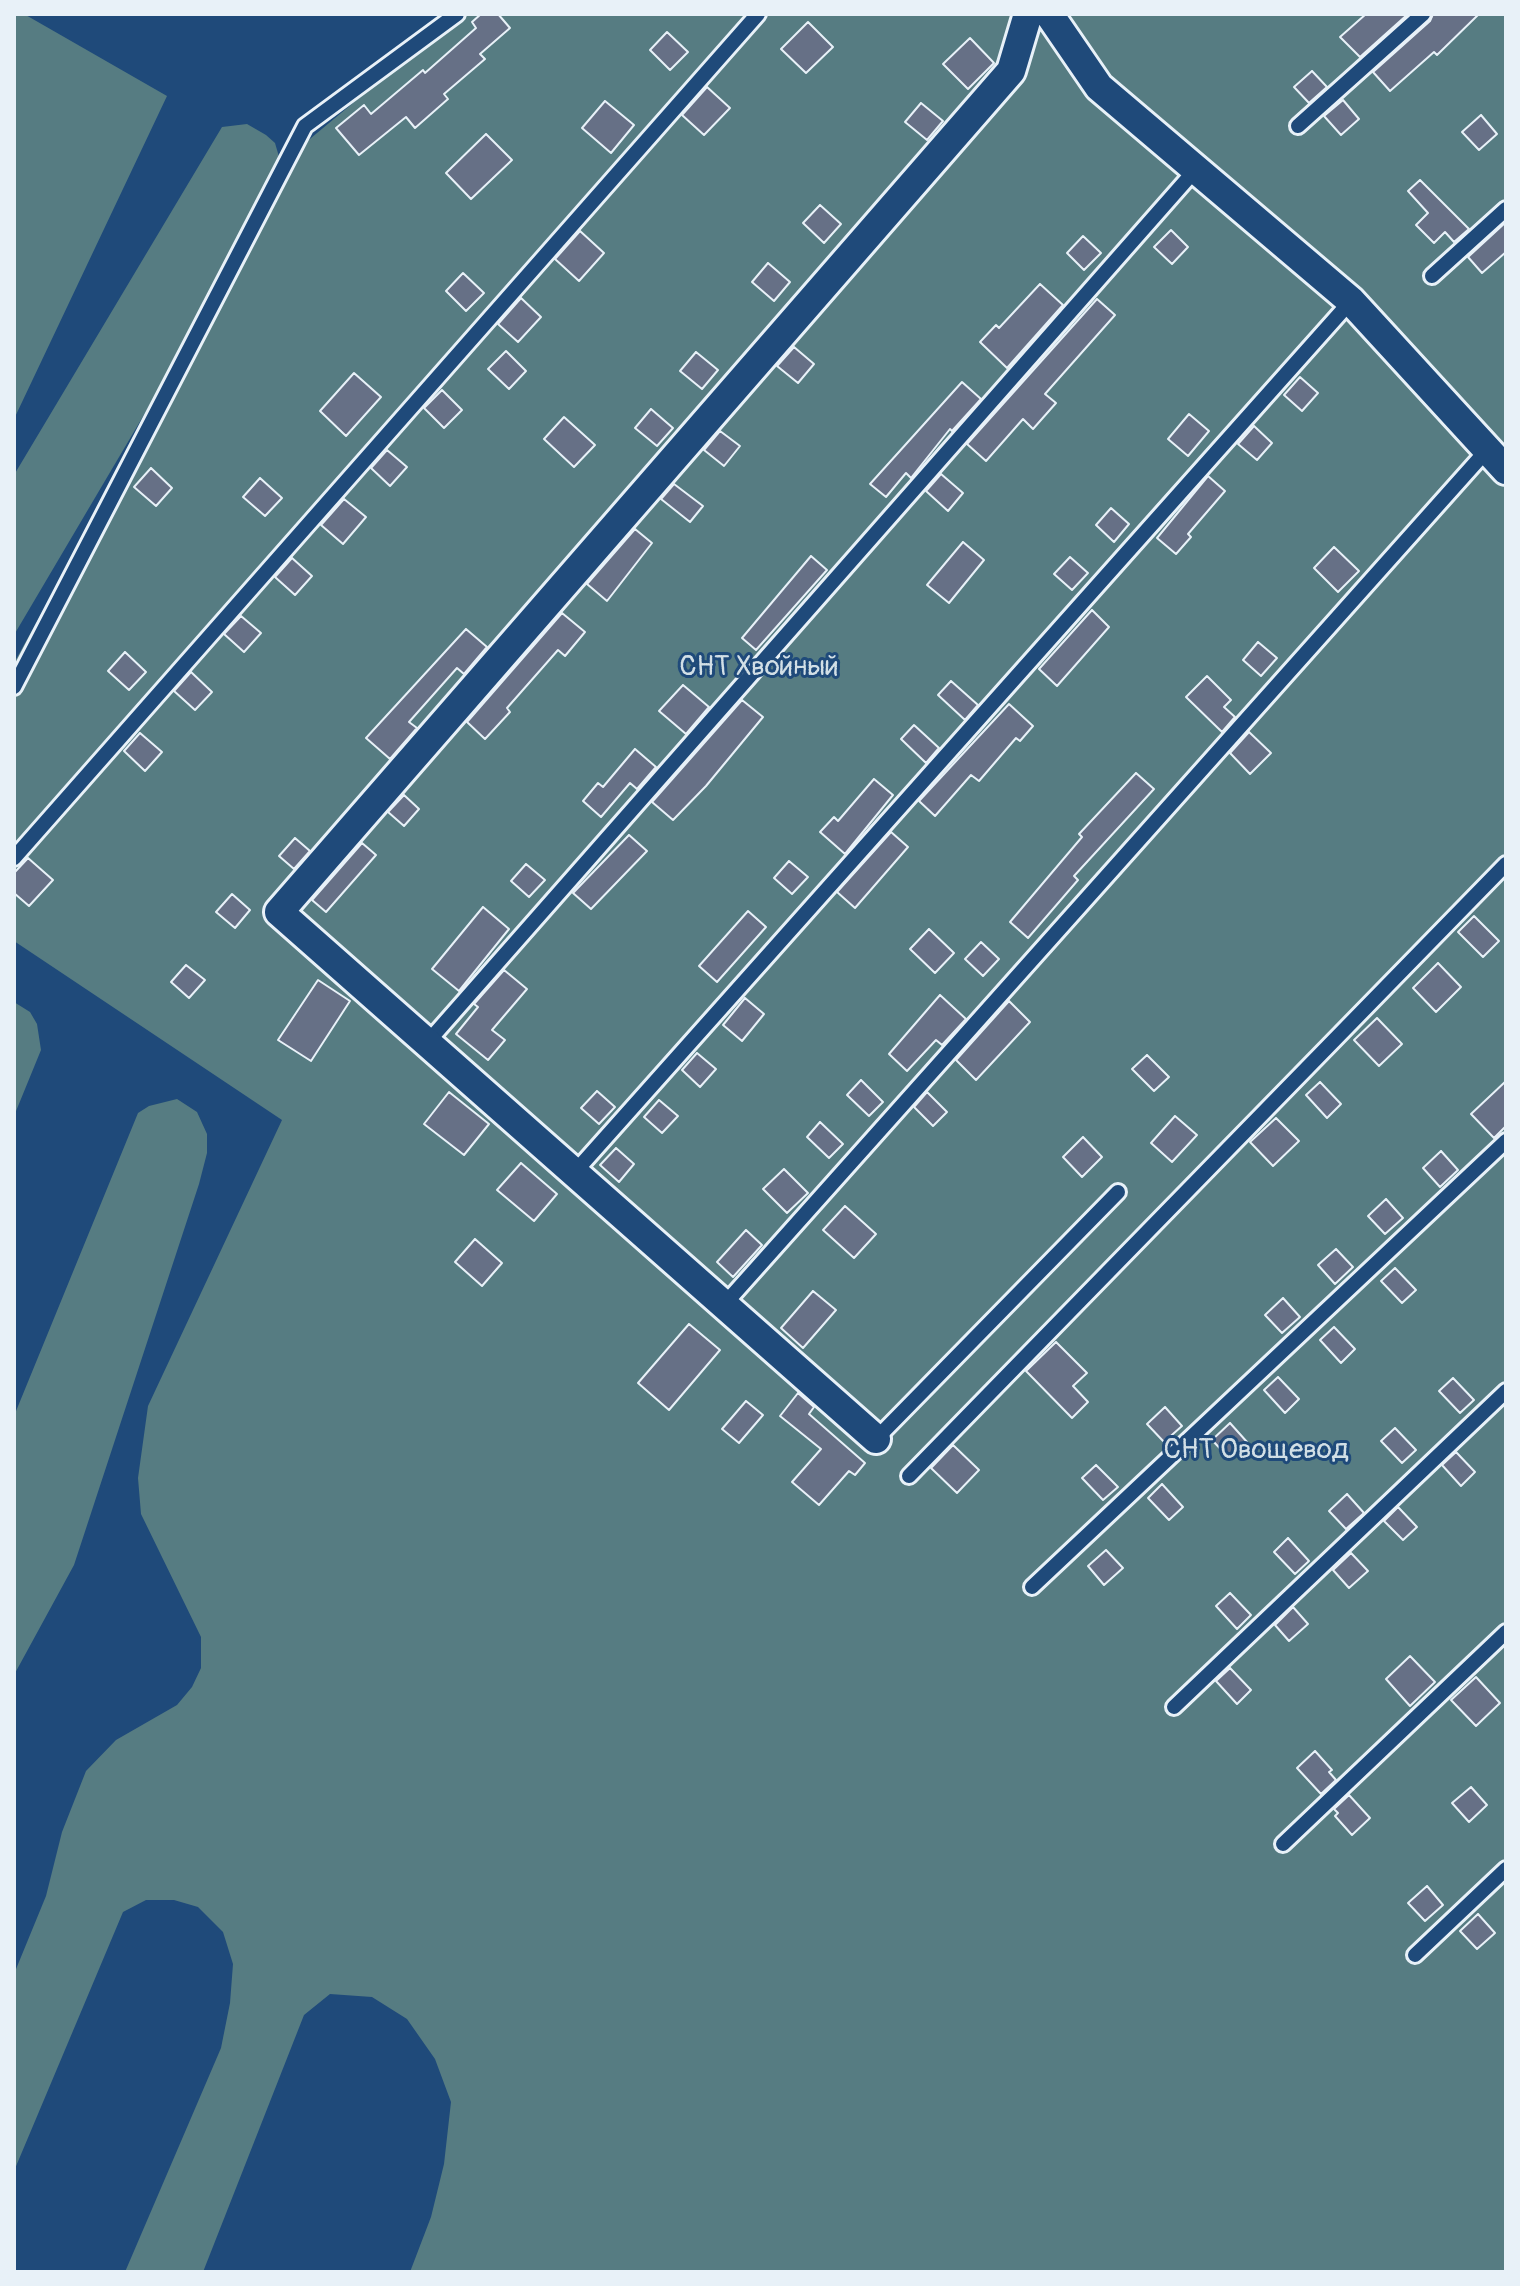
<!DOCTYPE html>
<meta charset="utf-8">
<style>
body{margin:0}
#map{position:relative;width:1520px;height:2286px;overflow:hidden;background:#1f4a7a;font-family:Pangolin,sans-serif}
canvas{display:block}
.frame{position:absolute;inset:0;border:16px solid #e8f1f8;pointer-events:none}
</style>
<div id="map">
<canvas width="1520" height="2286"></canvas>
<div class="frame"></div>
</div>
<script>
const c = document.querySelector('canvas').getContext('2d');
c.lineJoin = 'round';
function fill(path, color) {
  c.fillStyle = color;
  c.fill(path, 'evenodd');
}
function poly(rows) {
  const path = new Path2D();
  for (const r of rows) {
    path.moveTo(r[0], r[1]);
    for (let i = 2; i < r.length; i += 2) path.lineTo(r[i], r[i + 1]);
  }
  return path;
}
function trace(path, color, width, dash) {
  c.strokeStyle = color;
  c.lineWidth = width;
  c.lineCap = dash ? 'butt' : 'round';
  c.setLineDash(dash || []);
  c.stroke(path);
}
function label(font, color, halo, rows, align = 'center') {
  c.font = font + ' Pangolin,sans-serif';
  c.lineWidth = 6;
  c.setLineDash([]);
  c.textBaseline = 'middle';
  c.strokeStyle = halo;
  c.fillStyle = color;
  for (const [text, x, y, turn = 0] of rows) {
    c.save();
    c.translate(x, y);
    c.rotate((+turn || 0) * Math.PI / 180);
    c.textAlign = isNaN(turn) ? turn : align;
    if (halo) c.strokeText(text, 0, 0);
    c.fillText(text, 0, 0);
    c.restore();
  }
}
fill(poly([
 [14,14,24,14,167,96,14,419],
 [460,14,1506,14,1506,2272,410,2272,431,2217,444,2164,451,2102,435,2059,407,2019,372,1997,330,1994,304,2015,203,2272,125,2272,221,2048,230,2003,233,1964,223,1932,198,1907,174,1900,146,1900,123,1912,14,2171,14,1974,46,1896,62,1832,86,1771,116,1740,177,1705,192,1687,201,1668,201,1637,141,1514,138,1478,148,1406,282,1120,14,941,14,663,253,230,14,635,14,475,222,127,247,124,266,135,275,143,282,167,299,148],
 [14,1002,30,1012,37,1024,41,1050,14,1116],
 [177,1099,197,1112,207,1134,207,1153,199,1184,74,1565,14,1675,14,1416,138,1113,149,1106]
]), '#567c82');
const building = poly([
 [481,14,498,14,510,28,480,54,485,59,444,94,448,99,415,128,406,117,359,155,336,128,364,105,371,114,423,70,425,73,476,28,472,22,481,14],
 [1366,14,1408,14,1360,57,1340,37,1366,14],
 [1433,14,1479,14,1437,55,1434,52,1390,91,1373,72,1430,21,1433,14],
 [808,22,833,47,806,73,781,49,808,22],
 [667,32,688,52,670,70,650,50,667,32],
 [970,38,994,63,968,89,943,64,970,38],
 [1312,71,1327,87,1309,103,1294,87,1312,71],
 [707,87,730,108,704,135,682,115,707,87],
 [1343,100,1359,119,1341,135,1324,116,1343,100],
 [605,101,634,125,611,153,582,128,605,101],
 [921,103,943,121,927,140,905,122,921,103],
 [1481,115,1497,134,1479,150,1462,132,1481,115],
 [486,134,512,160,471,199,446,173,486,134],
 [1420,180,1469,229,1454,242,1445,232,1434,243,1416,225,1428,213,1408,191,1420,180],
 [820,205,841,224,824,243,803,223,820,205],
 [1506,222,1506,252,1482,273,1468,257,1506,222],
 [1171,230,1188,247,1172,264,1154,247,1171,230],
 [580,231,604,253,579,281,555,259,580,231],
 [1083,236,1101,253,1084,270,1067,253,1083,236],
 [768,263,790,282,774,301,752,282,768,263],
 [463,273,484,293,466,311,446,291,463,273],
 [1040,284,1063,305,1007,368,980,342,996,325,999,328,1040,284],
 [521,298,541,317,518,342,498,324,521,298],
 [1097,299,1115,315,1045,394,1056,403,1033,429,1023,419,986,461,967,444,1097,299],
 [794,347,814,364,798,383,777,366,794,347],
 [506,351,526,371,509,389,488,369,506,351],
 [696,352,718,370,702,389,680,371,696,352],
 [354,373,381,397,346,436,320,411,354,373],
 [1300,377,1318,393,1302,411,1284,395,1300,377],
 [962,382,981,399,952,431,950,429,911,478,906,473,886,497,870,484,962,382],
 [442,390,462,410,444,428,424,408,442,390],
 [651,409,673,428,657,446,635,428,651,409],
 [1189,414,1209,431,1188,456,1168,439,1189,414],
 [564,417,595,445,574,467,544,439,564,417],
 [1254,426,1272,443,1257,460,1238,444,1254,426],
 [720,431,740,446,724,466,704,450,720,431],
 [387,450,407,467,390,486,371,468,387,450],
 [151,468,172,488,156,506,134,487,151,468],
 [941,474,963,493,948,511,926,491,941,474],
 [1208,476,1225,491,1188,534,1191,537,1176,554,1157,538,1208,476],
 [260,478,282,498,265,516,243,497,260,478],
 [674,484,703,506,690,522,661,499,674,484],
 [344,499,366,517,343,544,321,525,344,499],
 [1111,508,1129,524,1114,542,1096,525,1111,508],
 [635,529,652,543,607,601,587,584,635,529],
 [963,542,984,560,949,603,927,585,963,542],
 [1334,547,1359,571,1338,592,1314,568,1334,547],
 [811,556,827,570,756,650,742,638,811,556],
 [1070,557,1088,573,1072,590,1054,574,1070,557],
 [292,558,312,576,295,595,275,577,292,558],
 [1092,610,1109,627,1057,686,1039,669,1092,610],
 [562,613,585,632,565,656,558,650,507,708,510,712,485,739,467,722,562,613],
 [241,616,261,633,244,652,224,634,241,616],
 [466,629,487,647,464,674,457,668,409,722,417,728,390,759,366,738,466,629],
 [1258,642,1277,658,1261,676,1243,660,1258,642],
 [125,652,146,672,129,690,108,671,125,652],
 [191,672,212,692,195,710,174,691,191,672],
 [1207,676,1231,700,1224,707,1235,717,1222,732,1186,697,1207,676],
 [951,681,978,705,965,720,938,695,951,681],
 [683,685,709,707,686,734,659,711,683,685],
 [742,700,763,717,706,786,673,820,652,802,742,700],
 [1009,704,1033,726,1020,741,1016,738,979,781,971,775,935,816,919,801,1009,704],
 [914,725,939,748,926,763,901,739,914,725],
 [1249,732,1271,753,1250,774,1230,753,1249,732],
 [140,733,162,752,145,771,124,751,140,733],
 [635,749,656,767,637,789,630,783,601,817,583,801,598,783,603,787,635,749],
 [1136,773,1154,789,1074,876,1078,880,1028,938,1010,922,1082,837,1079,834,1136,773],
 [874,779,893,795,845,854,820,832,834,817,838,821,874,779],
 [404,795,419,809,404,826,388,812,404,795],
 [891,832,908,847,855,908,837,892,891,832],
 [629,835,647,851,591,909,573,893,629,835],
 [295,838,310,851,294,869,279,856,295,838],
 [362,843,376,855,326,912,312,900,362,843],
 [28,858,53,880,29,906,14,893,14,873,28,858],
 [789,861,808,877,792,894,774,878,789,861],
 [526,864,545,880,529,897,511,881,526,864],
 [232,894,250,910,235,928,216,912,232,894],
 [483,907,509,929,459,991,432,969,483,907],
 [748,911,766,927,717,982,699,966,748,911],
 [1474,916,1499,941,1483,957,1458,932,1474,916],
 [929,929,954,953,935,973,910,949,929,929],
 [981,942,999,959,983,976,965,959,981,942],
 [1438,963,1461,987,1436,1012,1413,988,1438,963],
 [186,965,205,980,189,998,171,982,186,965],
 [504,970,527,989,492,1030,505,1040,488,1060,456,1034,478,1007,474,1004,504,970],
 [318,980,350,1001,311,1061,278,1040,318,980],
 [940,995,966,1019,942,1045,936,1040,907,1071,889,1054,940,995],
 [745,998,764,1014,742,1041,723,1025,745,998],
 [1009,1001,1030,1022,976,1080,956,1060,1009,1001],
 [1377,1018,1402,1044,1379,1066,1354,1040,1377,1018],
 [697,1053,716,1069,700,1087,682,1070,697,1053],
 [1147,1055,1169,1077,1154,1091,1132,1069,1147,1055],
 [861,1080,883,1102,869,1116,847,1095,861,1080],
 [1506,1081,1506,1126,1494,1138,1471,1114,1506,1081],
 [1320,1082,1341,1104,1327,1118,1306,1095,1320,1082],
 [597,1091,615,1107,599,1124,581,1108,597,1091],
 [449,1092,489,1124,464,1155,424,1124,449,1092],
 [927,1092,947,1112,933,1126,914,1107,927,1092],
 [659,1100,678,1116,662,1133,644,1117,659,1100],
 [1175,1116,1197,1135,1172,1162,1151,1143,1175,1116],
 [1276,1118,1299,1141,1273,1166,1250,1142,1276,1118],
 [820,1122,843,1144,829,1158,807,1137,820,1122],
 [1083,1137,1102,1157,1082,1177,1063,1157,1083,1137],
 [616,1148,634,1164,619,1182,600,1165,616,1148],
 [1441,1151,1458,1170,1440,1187,1423,1168,1441,1151],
 [521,1163,557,1194,534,1221,497,1190,521,1163],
 [784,1169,808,1193,787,1213,763,1189,784,1169],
 [1386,1199,1403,1218,1385,1234,1368,1216,1386,1199],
 [845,1206,876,1234,854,1258,823,1230,845,1206],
 [746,1230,762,1245,733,1277,717,1262,746,1230],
 [475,1239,502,1263,482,1286,455,1262,475,1239],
 [1336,1249,1353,1267,1335,1284,1318,1265,1336,1249],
 [1395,1268,1416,1290,1402,1303,1381,1281,1395,1268],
 [813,1291,836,1310,803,1348,781,1328,813,1291],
 [1283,1298,1300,1317,1282,1333,1265,1315,1283,1298],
 [689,1324,720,1350,669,1410,638,1383,689,1324],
 [1334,1327,1355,1349,1341,1363,1320,1340,1334,1327],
 [1056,1342,1087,1373,1073,1386,1088,1402,1072,1418,1026,1371,1056,1342],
 [1278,1377,1299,1399,1285,1413,1264,1390,1278,1377],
 [1453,1378,1474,1400,1460,1413,1439,1391,1453,1378],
 [798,1393,814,1407,809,1414,865,1463,855,1475,849,1471,819,1505,792,1482,821,1449,780,1416,798,1393],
 [746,1401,763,1415,739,1443,722,1429,746,1401],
 [1165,1407,1182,1426,1164,1442,1147,1424,1165,1407],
 [1230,1423,1247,1442,1229,1458,1212,1440,1230,1423],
 [1395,1428,1416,1450,1402,1463,1381,1441,1395,1428],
 [953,1445,979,1470,957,1493,931,1468,953,1445],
 [1456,1452,1475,1472,1461,1486,1442,1465,1456,1452],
 [1096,1465,1118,1487,1103,1500,1082,1478,1096,1465],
 [1162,1484,1183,1507,1169,1520,1148,1498,1162,1484],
 [1347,1494,1364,1513,1346,1529,1329,1511,1347,1494],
 [1398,1507,1417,1527,1403,1540,1384,1521,1398,1507],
 [1288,1538,1309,1561,1295,1574,1274,1552,1288,1538],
 [1106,1550,1123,1568,1104,1585,1088,1566,1106,1550],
 [1351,1553,1368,1571,1349,1588,1333,1570,1351,1553],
 [1230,1593,1251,1615,1237,1629,1216,1606,1230,1593],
 [1293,1607,1308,1624,1289,1641,1275,1625,1293,1607],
 [1410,1656,1435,1682,1410,1706,1386,1679,1410,1656],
 [1230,1668,1251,1690,1237,1704,1216,1681,1230,1668],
 [1476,1677,1500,1703,1476,1726,1451,1700,1476,1677],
 [1315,1751,1332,1770,1329,1772,1336,1780,1321,1794,1297,1768,1315,1751],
 [1471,1787,1487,1805,1469,1822,1452,1803,1471,1787],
 [1349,1795,1370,1818,1352,1835,1335,1816,1338,1813,1334,1809,1349,1795],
 [1427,1886,1443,1905,1425,1921,1408,1903,1427,1886],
 [1478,1914,1495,1933,1477,1949,1460,1931,1478,1914]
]);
fill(building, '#667086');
trace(building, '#e8f1f8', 2);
const service = poly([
 [1298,126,1423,14],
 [1432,276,1506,209],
 [14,687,305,126,457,14],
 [14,858,758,14],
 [426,1044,1197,168],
 [574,1173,1351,301],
 [723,1306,1487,450],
 [876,1439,1118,1192],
 [909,1476,1506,864],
 [1032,1587,1506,1141],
 [1174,1707,1506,1391],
 [1283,1844,1506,1632],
 [1415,1955,1506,1869]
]);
const minor = poly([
 [1049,14,1099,87,1351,301,1506,470],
 [876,1439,279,912,1011,71,1028,14]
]);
trace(service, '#e8f1f8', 20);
trace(minor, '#e8f1f8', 34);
trace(service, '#1f4a7a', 14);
trace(minor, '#1f4a7a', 28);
label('28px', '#d2dfe6', '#1f4a7a', [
 ["СНТ Хвойный",759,668],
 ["СНТ Овощевод",1256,1451]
]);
</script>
